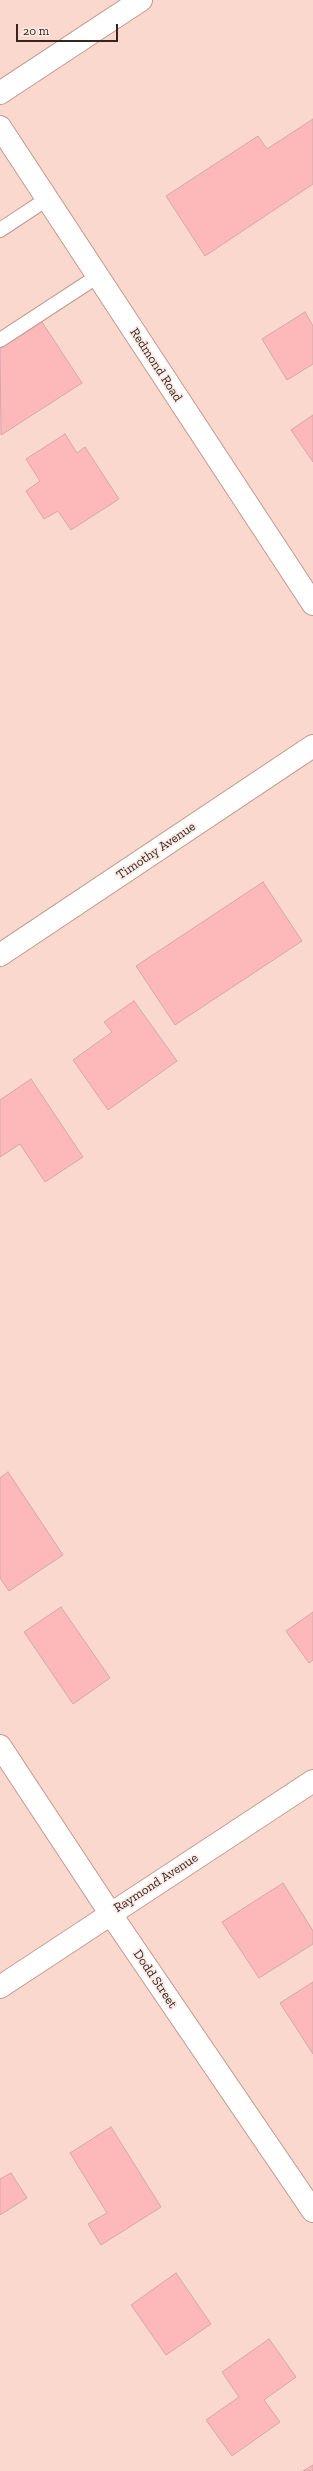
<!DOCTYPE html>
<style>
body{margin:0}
#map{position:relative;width:313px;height:2471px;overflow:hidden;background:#fbd8cd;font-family:"Zilla Slab",serif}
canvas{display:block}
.scale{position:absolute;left:16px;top:24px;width:102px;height:18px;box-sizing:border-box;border:2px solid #352520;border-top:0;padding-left:5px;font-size:12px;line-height:14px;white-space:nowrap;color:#352520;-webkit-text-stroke:3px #fceae4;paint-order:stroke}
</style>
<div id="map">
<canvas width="313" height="2471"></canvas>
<div class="scale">20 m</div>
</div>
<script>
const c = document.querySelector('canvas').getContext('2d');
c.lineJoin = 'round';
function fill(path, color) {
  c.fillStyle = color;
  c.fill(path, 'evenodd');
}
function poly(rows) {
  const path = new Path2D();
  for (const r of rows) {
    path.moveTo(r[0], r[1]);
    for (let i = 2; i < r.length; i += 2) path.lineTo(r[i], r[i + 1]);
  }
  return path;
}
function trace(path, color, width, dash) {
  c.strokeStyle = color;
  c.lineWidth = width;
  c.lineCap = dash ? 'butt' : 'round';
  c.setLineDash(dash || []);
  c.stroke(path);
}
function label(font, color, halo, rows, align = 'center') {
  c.font = font + ' "Zilla Slab",serif';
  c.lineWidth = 3.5;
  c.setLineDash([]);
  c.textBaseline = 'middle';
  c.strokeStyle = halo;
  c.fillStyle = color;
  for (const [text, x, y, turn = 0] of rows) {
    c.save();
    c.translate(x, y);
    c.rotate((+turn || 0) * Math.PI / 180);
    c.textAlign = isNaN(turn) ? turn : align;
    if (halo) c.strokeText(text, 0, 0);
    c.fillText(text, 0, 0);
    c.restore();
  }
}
const building = poly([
 [313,119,313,184,205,256,166,196,258,136,267,149,313,119],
 [305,312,313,326,313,364,287,380,262,339,305,312],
 [40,319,82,383,1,435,0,346,40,319],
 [313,415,313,462,291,430,313,415],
 [65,434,77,453,85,447,119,499,71,530,58,511,44,519,26,491,40,481,26,459,65,434],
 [263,882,302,941,175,1025,136,966,263,882],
 [134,1001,177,1061,108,1110,73,1060,112,1032,104,1022,134,1001],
 [31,1079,83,1157,45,1182,20,1144,0,1157,0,1100,31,1079],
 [8,1472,63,1555,9,1591,0,1578,0,1478,8,1472],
 [61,1607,110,1678,73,1704,24,1632,61,1607],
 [313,1612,313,1660,309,1663,286,1631,313,1612],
 [283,1883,313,1931,313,1944,259,1978,222,1922,283,1883],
 [313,1982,313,2054,280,2003,313,1982],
 [111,2127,161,2207,101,2245,88,2224,107,2213,70,2153,111,2127],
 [11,2173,27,2198,0,2215,0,2179,11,2173],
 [176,2273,211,2324,166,2355,131,2305,176,2273],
 [269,2339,296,2377,264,2400,280,2422,232,2456,206,2420,239,2397,222,2372,269,2339],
 [313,2465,313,2471,303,2471,313,2465]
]);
fill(building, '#fdb9ba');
trace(building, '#d3a7a8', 1);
const service = poly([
 [0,230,47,199],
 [0,340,98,276]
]);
const minor = poly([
 [0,93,141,0],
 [0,955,313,746],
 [0,1746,110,1913,313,2211],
 [0,1987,313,1781]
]);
const tertiary = poly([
 [0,127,313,604]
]);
trace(service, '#c2998d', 16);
trace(minor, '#c2998d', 24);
trace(tertiary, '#c2998d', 24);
trace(service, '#fff', 14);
trace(minor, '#fff', 22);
trace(tertiary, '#fff', 22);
label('13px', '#352520', '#fceae4', [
 ["Redmond Road",156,365,57],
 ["Timothy Avenue",156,851,-34],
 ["Raymond Avenue",156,1883,-33],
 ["Dodd Street",155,1979,56]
]);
</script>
